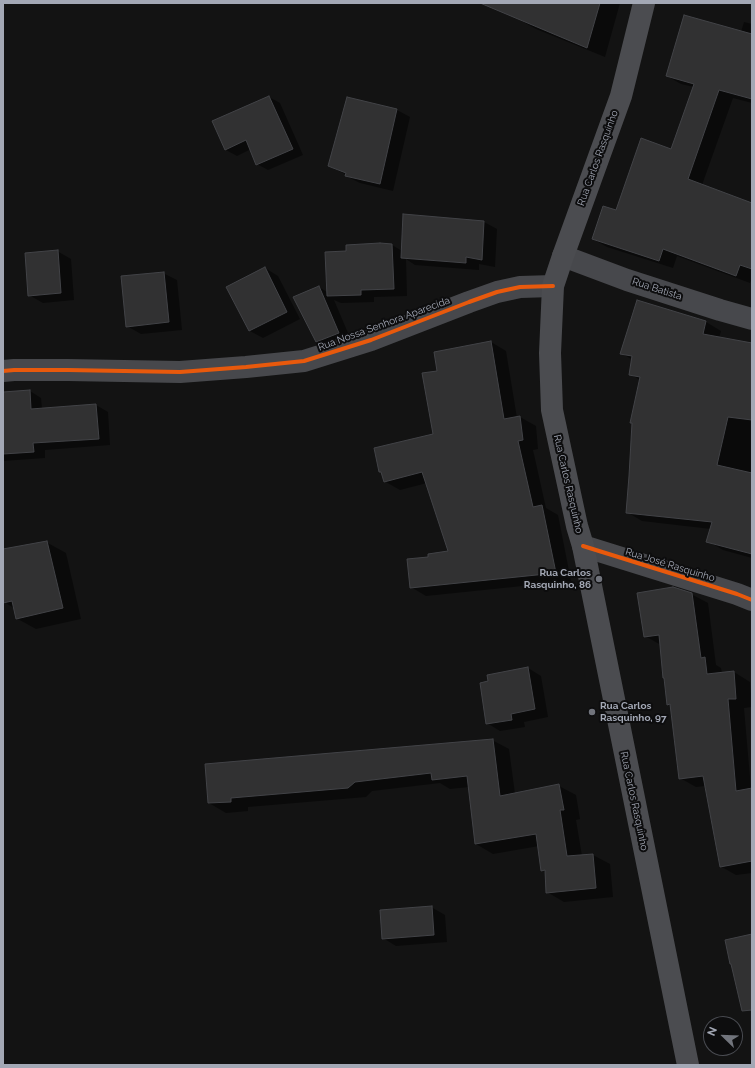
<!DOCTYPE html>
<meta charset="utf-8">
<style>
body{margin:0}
#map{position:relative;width:755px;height:1068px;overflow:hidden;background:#131313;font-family:Raleway,sans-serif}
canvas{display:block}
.frame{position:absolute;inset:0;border:4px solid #a3a8b5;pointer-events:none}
.north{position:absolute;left:703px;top:1016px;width:40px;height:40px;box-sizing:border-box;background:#0d0d0e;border:1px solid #494b51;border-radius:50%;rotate:293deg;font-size:11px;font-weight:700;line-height:16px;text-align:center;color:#a3a8b5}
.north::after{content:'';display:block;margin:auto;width:14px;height:18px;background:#71747c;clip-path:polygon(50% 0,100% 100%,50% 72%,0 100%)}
</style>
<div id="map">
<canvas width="755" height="1068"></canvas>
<div class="frame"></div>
<div class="north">N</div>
</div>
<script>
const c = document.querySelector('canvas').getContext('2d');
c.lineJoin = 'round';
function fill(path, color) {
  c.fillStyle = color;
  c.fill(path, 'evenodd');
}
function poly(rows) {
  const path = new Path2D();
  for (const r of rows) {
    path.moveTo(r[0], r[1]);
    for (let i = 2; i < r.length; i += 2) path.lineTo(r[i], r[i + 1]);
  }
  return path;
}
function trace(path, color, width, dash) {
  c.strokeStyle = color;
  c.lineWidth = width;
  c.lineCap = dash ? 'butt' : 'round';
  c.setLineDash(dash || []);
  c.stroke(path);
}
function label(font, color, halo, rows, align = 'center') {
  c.font = font + ' Raleway,sans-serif';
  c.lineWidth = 4;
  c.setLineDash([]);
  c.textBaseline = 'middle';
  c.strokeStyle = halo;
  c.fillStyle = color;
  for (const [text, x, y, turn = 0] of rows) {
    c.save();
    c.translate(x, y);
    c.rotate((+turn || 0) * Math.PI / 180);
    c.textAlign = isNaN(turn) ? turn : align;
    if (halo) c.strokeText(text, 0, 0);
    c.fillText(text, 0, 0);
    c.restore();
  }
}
fill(poly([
 [523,3,620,3,605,57,536,29,518,19],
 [744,22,752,24,752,103,733,98,702,185,752,204,752,278,750,283,677,256,673,268,607,247,593,239,616,212,672,150,694,87,681,84,667,76,741,32],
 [269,97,280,103,303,155,268,170,257,164,251,149,237,156,226,150,213,122],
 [397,110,410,117,393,191,360,183,346,176,347,175,329,166],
 [484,222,497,229,495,267,479,264,479,270,415,265,406,259,407,296,374,297,374,302,341,303,334,300,351,340,330,349,317,341,319,287,327,292,347,252,392,245,402,251],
 [57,251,71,259,74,300,43,303,29,295],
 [265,268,278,276,300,319,263,338,250,331],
 [163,273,177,280,182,330,141,334,127,326],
 [637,302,706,322,721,331,719,338,752,344,752,558,723,550,708,541,711,529,642,521,627,512,640,380,630,374,633,360,621,353],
 [491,342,506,351,517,418,520,417,536,426,538,449,533,450,546,508,558,515,571,581,426,596,411,587,429,558,449,552,427,483,400,490,384,481,434,434,438,371],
 [30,391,41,398,42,409,96,405,108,412,110,445,45,450,45,458,3,461,3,393],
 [46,542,66,553,81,619,36,629,16,618,14,608,4,602,3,550],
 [691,594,708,603,716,665,721,668,722,673,734,672,750,682,752,707,744,708,751,789,752,789,752,873,736,875,720,866,705,786,696,787,680,778,671,706,668,704,661,645,645,636],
 [528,668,541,676,548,717,524,722,525,727,500,731,487,723],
 [492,740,509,749,515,794,559,786,576,795,580,819,576,820,582,856,593,855,610,864,613,897,564,902,547,892,546,873,542,870,539,846,493,854,476,844,469,787,450,789,440,783,372,791,366,797,248,807,248,811,226,813,209,803],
 [431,907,445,915,447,942,396,946,383,938]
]), '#0007');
const building = poly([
 [480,3,600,3,587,48,480,3],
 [684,15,752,34,752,99,719,90,688,179,752,203,752,269,740,265,736,276,663,249,659,261,592,239,603,206,616,210,641,138,671,149,694,84,666,76,684,15],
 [269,96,293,149,256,165,246,140,225,150,212,121,269,96],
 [347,97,397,109,380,184,345,176,346,173,328,166,347,97],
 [403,214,484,221,482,260,466,257,466,263,401,258,403,214],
 [380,243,392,244,394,289,361,290,361,295,327,296,325,252,346,251,346,245,380,243],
 [58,250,61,293,28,296,25,253,58,250],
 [265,267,287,312,249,331,226,287,265,267],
 [164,272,169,322,126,327,121,276,164,272],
 [319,286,339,333,316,342,293,297,319,286],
 [637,300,706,321,703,334,752,343,752,420,728,417,717,465,752,473,752,554,706,542,712,522,626,513,629,476,632,423,630,423,640,377,629,375,632,356,620,354,637,300],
 [491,341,504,419,520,416,523,440,518,441,533,507,542,505,556,573,410,588,407,559,428,557,428,554,448,551,422,472,384,482,381,472,379,472,374,448,433,434,422,373,437,371,434,352,491,341],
 [30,390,31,409,96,404,99,439,33,443,34,452,3,454,3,392,30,390],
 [47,541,63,608,16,619,12,601,3,603,3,549,47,541],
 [673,587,692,593,701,658,705,657,707,674,734,671,736,699,728,699,736,791,752,788,752,861,720,867,703,776,679,779,670,704,667,705,664,678,663,678,659,635,644,637,637,593,673,587],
 [528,667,535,709,511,714,512,720,486,724,480,683,488,681,487,675,528,667],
 [493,739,500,796,559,784,564,810,560,810,567,856,593,854,596,888,546,893,545,870,541,871,536,834,475,844,467,776,432,780,431,773,355,782,348,788,231,798,231,802,208,803,205,764,493,739],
 [432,906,434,935,382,939,380,910,432,906],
 [752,934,752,1010,742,1011,731,964,730,964,725,940,752,934]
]);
fill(building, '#313132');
trace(building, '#424347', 1);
trace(poly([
 [563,256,627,280,720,310,752,319],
 [3,371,14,370,68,370,180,372,246,367,304,361,371,340,469,302,497,292,520,287,553,286],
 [583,546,737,594,752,600]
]), '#47484c', 22);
trace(poly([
 [644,3,621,96,563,256,553,286,550,353,552,410,577,526,583,546,688,1065]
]), '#4b4c50', 22);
trace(poly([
 [3,371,14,370,68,370,180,372,246,367,304,361,371,340,469,302,497,292,520,287,553,286],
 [583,546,737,594,752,600]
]), '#e8590c', 4);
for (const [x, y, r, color] of [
 [599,579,4,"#71747c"],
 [592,712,4,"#71747c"]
]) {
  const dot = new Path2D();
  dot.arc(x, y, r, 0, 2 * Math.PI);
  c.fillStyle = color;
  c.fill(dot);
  trace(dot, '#0d0d0e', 1.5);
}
label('10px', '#a3a8b5', '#0d0d0e', [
 ["Rua Carlos Rasquinho",598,158,-70],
 ["Rua Batista",657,289,18],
 ["Rua Nossa Senhora Aparecida",384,324,-20],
 ["Rua Carlos Rasquinho",568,484,77],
 ["Rua José Rasquinho",670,565,17],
 ["Rua Carlos Rasquinho",634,801,78]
]);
label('bold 10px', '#a3a8b5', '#0d0d0e', [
 ["Rua Carlos",591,573],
 ["Rasquinho, 86",591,585],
 ["Rua Carlos",600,706,"left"],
 ["Rasquinho, 97",600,718,"left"]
], 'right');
</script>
